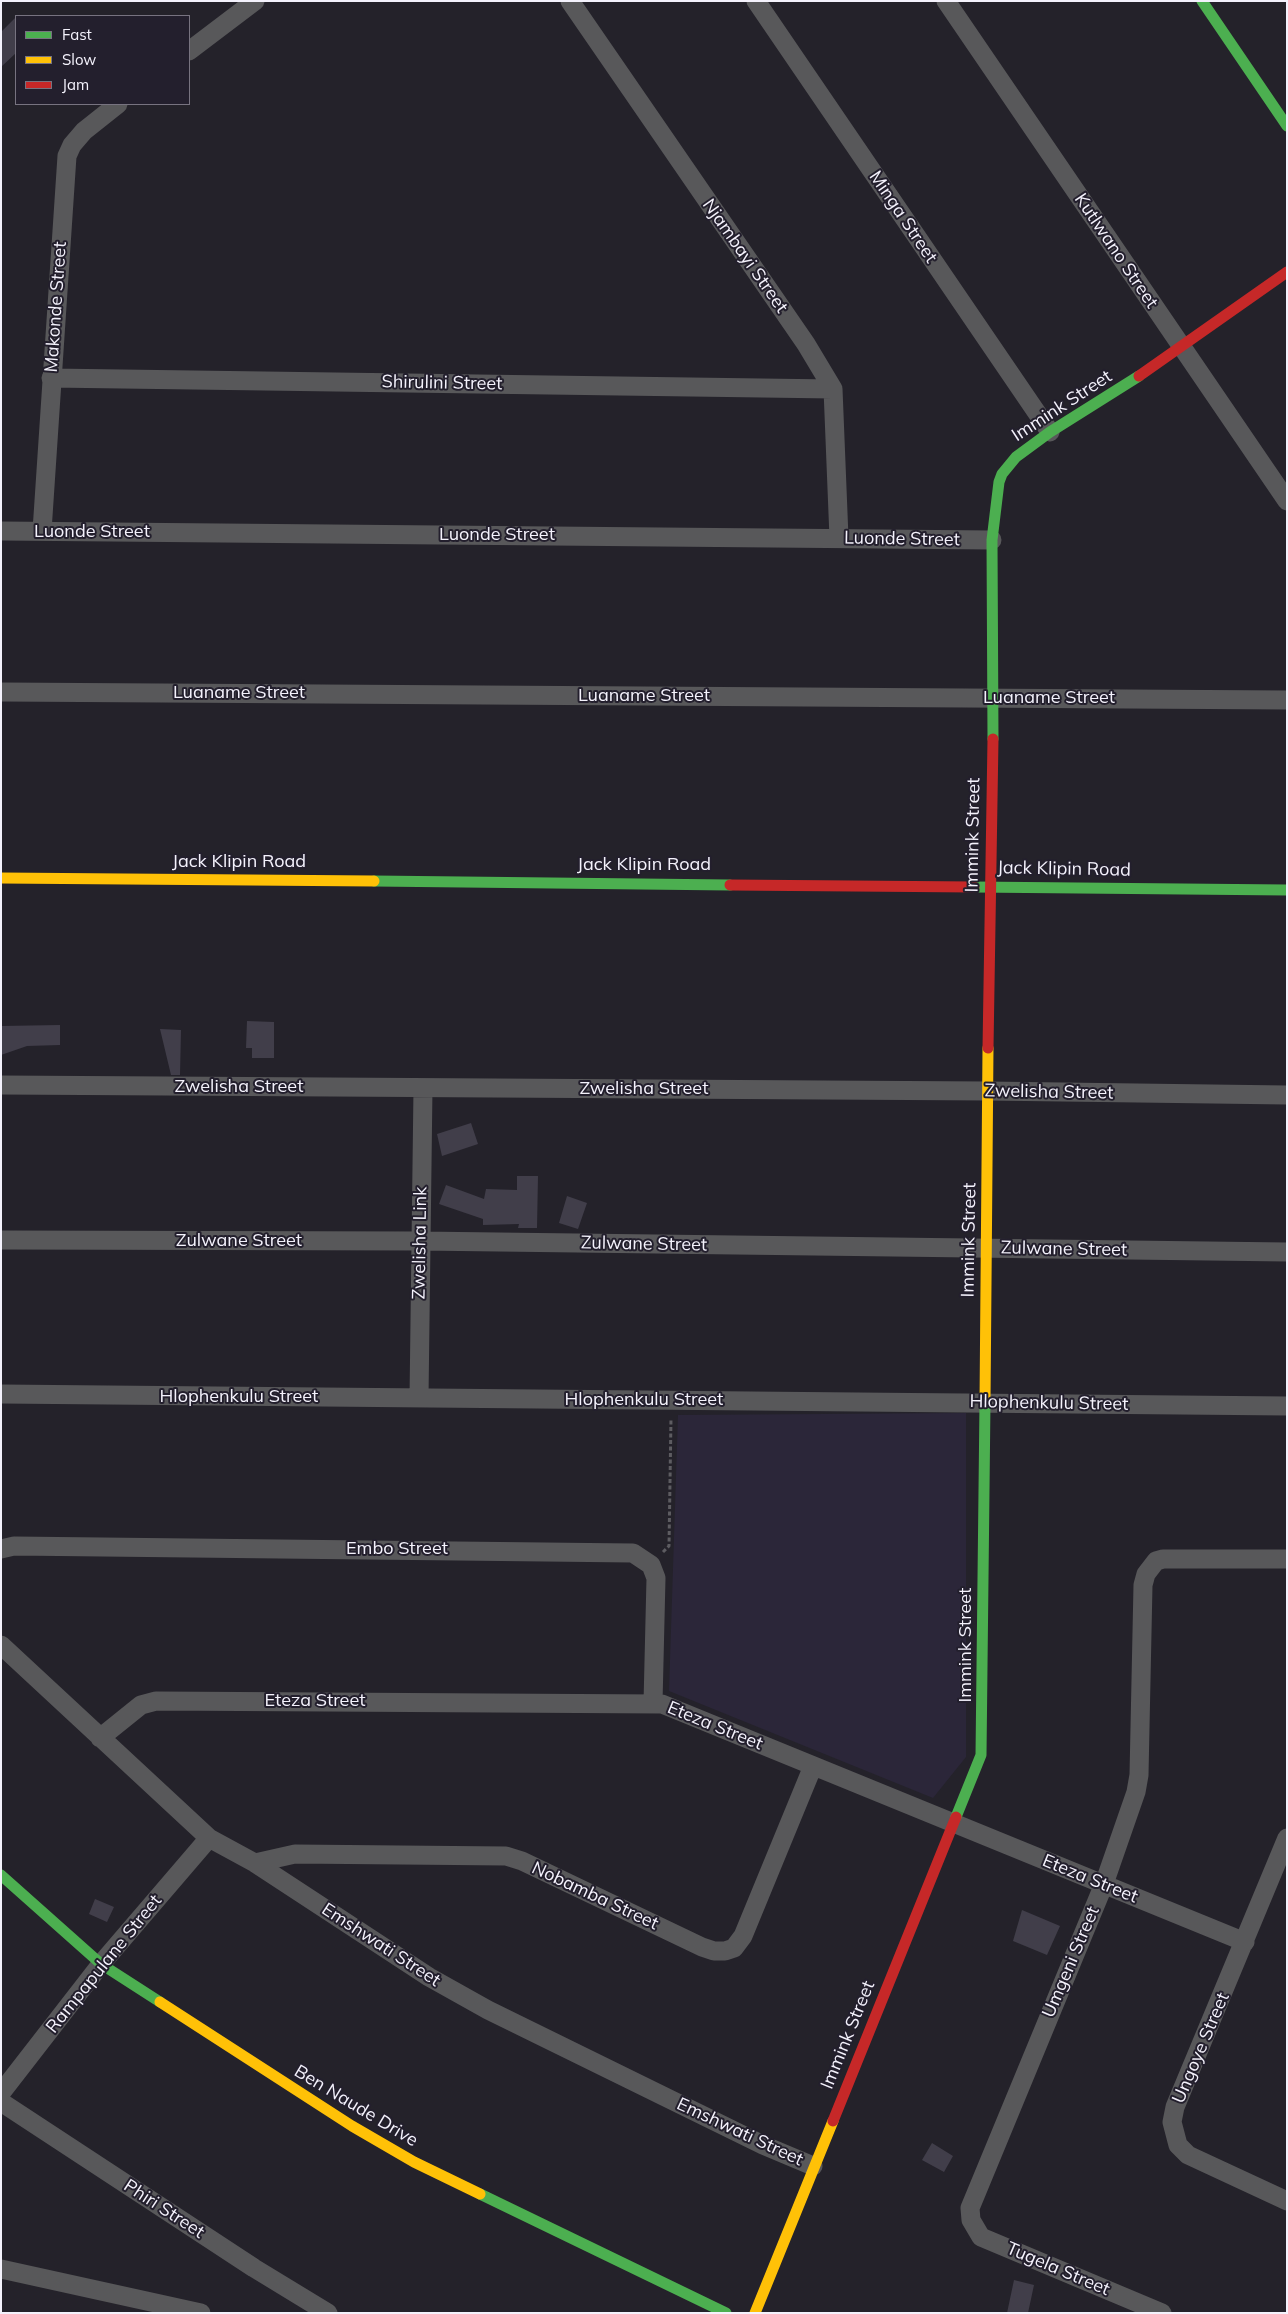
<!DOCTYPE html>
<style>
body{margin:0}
#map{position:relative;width:1288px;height:2314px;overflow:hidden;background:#24222a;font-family:Mulish,sans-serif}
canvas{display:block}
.frame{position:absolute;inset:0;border:2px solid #f4f2fc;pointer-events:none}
.legend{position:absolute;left:15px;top:15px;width:175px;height:90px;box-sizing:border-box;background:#231f2d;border:1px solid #777380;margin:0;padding:6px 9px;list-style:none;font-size:15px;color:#f4f2fc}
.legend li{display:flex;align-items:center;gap:10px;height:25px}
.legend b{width:25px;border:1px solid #777380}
</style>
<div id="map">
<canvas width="1288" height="2314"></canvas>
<div class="frame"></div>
<ul class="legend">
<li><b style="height:6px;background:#4caf50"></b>Fast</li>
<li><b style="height:6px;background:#ffc107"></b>Slow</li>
<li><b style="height:6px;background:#c62828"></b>Jam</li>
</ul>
</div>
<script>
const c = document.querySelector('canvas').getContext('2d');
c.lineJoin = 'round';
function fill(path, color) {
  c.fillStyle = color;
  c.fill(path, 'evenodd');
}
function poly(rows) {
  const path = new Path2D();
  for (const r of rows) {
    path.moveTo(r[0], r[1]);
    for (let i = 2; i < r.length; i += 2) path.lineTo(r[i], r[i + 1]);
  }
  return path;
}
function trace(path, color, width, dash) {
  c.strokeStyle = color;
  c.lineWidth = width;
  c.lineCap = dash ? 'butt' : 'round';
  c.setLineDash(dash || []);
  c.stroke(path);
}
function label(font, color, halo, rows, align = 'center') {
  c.font = font + ' Mulish,sans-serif';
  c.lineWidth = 4;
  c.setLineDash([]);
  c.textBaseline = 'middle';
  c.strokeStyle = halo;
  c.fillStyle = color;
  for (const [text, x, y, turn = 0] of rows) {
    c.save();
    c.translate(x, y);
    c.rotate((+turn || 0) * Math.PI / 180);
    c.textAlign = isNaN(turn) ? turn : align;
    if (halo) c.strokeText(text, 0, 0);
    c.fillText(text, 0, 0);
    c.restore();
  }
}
fill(poly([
 [966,1413,966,1757,933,1798,669,1691,678,1415]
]), '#2b2639');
fill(poly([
 [16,17,16,53,1,67,1,32],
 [247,1021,274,1022,274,1058,252,1058,252,1048,246,1048],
 [60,1025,60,1045,27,1046,1,1055,1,1026],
 [160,1029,181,1030,180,1075,171,1075],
 [471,1123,478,1144,442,1156,437,1134],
 [517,1176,538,1176,537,1228,518,1228,519,1224,483,1225,483,1219,439,1204,446,1185,484,1199,486,1189,517,1190],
 [567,1196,587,1203,578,1229,559,1223],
 [95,1899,114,1907,107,1922,89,1914],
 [1022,1910,1060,1926,1047,1955,1013,1941],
 [932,2143,953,2156,944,2172,922,2160],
 [1014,2280,1034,2285,1028,2313,1007,2313]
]), '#413e4a');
trace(poly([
 [663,1552,669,1546,671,1418]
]), '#5d5c61', 3, [4, 2.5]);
trace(poly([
 [570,1,806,344,833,389,839,538],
 [756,1,1050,432],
 [946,1,1287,501],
 [189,51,255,1],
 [51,378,833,389],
 [1,531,992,540],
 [42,531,67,156,72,145,84,131,118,104],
 [1,692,1287,700],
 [1,1085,988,1091,1287,1095],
 [1,1240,420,1241,1287,1252],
 [1,1394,1287,1406],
 [419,1398,423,1088],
 [1,1549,14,1546,633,1553,651,1565,656,1578,653,1703],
 [1,1645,209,1838,255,1863,429,1977,488,2010,763,2145,813,2166],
 [100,1738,141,1705,156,1701,662,1704,1245,1942],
 [1287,1838,1175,2107,1172,2122,1178,2145,1188,2155,1287,2201],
 [255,1863,295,1854,506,1856,522,1861,702,1947,714,1951,725,1951,734,1948,743,1936,813,1766],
 [1,2093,101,1964,209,1838],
 [1,2102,254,2268,328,2313],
 [1,2269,201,2313],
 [1162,2313,981,2237,971,2220,970,2208,1104,1884,1136,1792,1139,1775,1143,1585,1146,1574,1156,1561,1163,1559,1287,1559]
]), '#58585a', 19);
trace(poly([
 [1202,1,1287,126],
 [993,739,992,540,999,482,1002,474,1016,457,1050,432,1139,376],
 [374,881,730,885],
 [974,887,1287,890],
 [956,1817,981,1755,985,1402],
 [1,1875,101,1964,160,2002],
 [480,2194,726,2313]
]), '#4caf50', 11);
trace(poly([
 [1,878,374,881],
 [985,1402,988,1048],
 [160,2002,352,2126,414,2162,480,2194],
 [755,2313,833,2121]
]), '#ffc107', 11);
trace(poly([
 [1139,376,1287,272],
 [730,885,974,887],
 [988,1048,993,739],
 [833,2121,956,1817]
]), '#c62828', 11);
label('18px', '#f4f2fc', '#231f2d', [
 ["Minga Street",903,217,56],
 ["Kutlwano Street",1116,251,56],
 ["Njambayi Street",745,256,55],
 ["Makonde Street",56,307,-86],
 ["Shirulini Street",442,383,1],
 ["Immink Street",1062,406,-33],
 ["Luonde Street",92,532],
 ["Luonde Street",497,535],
 ["Luonde Street",902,539,1],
 ["Luaname Street",239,693],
 ["Luaname Street",644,696],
 ["Luaname Street",1049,698],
 ["Immink Street",973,835,-89],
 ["Jack Klipin Road",239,862],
 ["Jack Klipin Road",644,865],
 ["Jack Klipin Road",1064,869,1],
 ["Zwelisha Street",239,1087],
 ["Zwelisha Street",644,1089],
 ["Zwelisha Street",1049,1092,1],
 ["Immink Street",969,1240,-89],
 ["Zulwane Street",239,1241],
 ["Zwelisha Link",420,1243,-89],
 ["Zulwane Street",644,1244,1],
 ["Zulwane Street",1064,1249,1],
 ["Hlophenkulu Street",239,1397],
 ["Hlophenkulu Street",644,1400],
 ["Hlophenkulu Street",1049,1403,1],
 ["Embo Street",397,1549],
 ["Immink Street",966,1645,-90],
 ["Eteza Street",315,1701],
 ["Eteza Street",715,1726,22],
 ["Eteza Street",1090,1879,22],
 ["Nobamba Street",595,1896,25],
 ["Emshwati Street",381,1945,33],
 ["Umgeni Street",1071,1962,-67],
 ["Rampapulane Street",104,1964,-51],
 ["Immink Street",848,2035,-68],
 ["Ungoye Street",1201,2048,-67],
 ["Ben Naude Drive",356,2106,31],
 ["Emshwati Street",740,2132,25],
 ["Phiri Street",164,2209,33],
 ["Tugela Street",1058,2269,23]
]);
</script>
